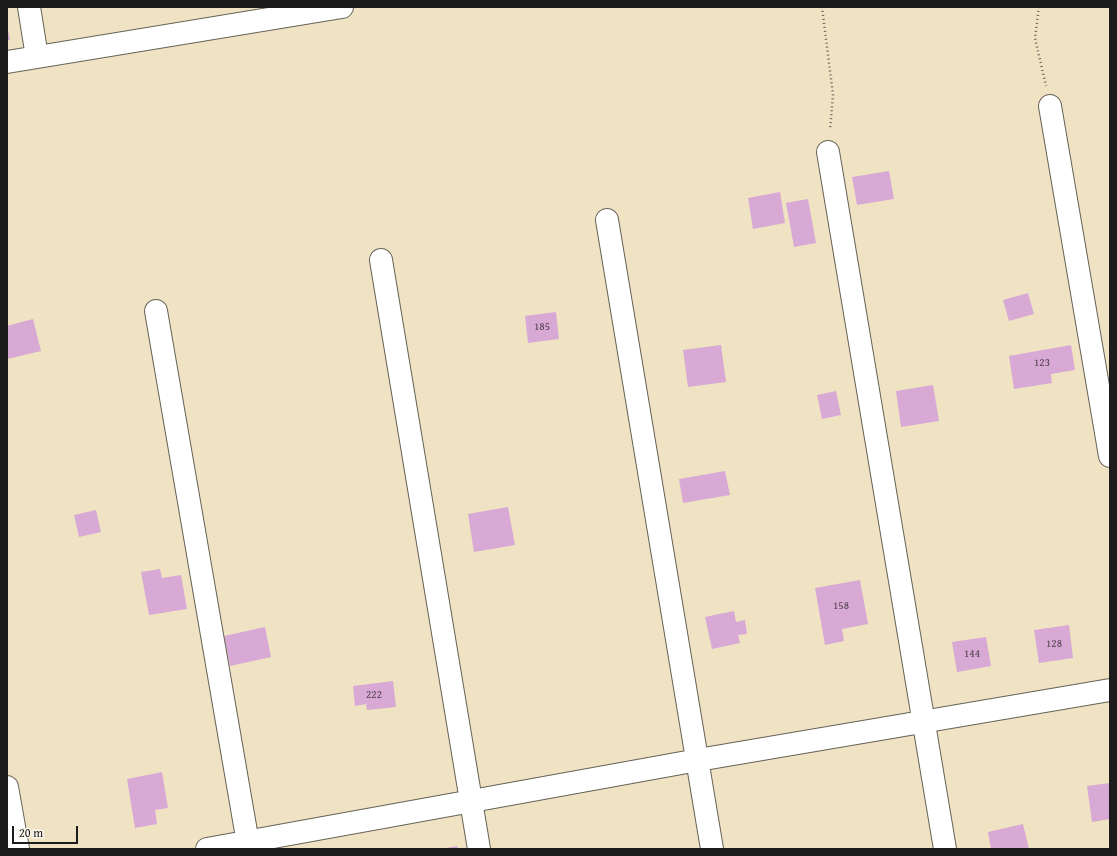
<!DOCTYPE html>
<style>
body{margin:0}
#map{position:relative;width:1117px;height:856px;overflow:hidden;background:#efe3c4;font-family:"Gentium Book Plus",serif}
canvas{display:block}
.frame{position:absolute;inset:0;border:8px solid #1c1c1c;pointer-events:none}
.scale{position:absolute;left:12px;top:826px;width:66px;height:18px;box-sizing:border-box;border:2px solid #1c1c1c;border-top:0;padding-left:5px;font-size:12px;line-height:14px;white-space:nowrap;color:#1c1c1c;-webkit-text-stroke:3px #fbf7ec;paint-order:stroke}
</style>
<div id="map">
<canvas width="1117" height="856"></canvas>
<div class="frame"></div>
<div class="scale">20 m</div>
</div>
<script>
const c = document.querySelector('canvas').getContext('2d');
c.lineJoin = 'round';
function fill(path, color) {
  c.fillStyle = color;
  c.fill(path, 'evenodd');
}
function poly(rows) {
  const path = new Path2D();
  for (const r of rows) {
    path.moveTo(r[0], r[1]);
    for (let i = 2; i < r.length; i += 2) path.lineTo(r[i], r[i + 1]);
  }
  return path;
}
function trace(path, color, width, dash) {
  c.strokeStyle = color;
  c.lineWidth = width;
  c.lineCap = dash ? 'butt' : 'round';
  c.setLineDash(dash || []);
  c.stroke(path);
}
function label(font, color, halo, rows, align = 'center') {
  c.font = font + ' "Gentium Book Plus",serif';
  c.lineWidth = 3.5;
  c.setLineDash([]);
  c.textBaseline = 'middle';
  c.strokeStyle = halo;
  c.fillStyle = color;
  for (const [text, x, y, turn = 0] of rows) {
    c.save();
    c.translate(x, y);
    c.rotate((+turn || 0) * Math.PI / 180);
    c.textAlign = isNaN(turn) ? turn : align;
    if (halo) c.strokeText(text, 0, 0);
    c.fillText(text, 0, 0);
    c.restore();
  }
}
fill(poly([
 [7,25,10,40,7,40],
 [889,171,894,199,857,205,852,177],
 [780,192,785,223,753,229,748,198],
 [808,199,816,243,794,247,786,203],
 [1028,293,1034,314,1009,321,1003,300],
 [556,312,559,339,528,343,525,316],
 [33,319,41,351,7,359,7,326],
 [721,345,726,382,688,387,683,350],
 [1071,345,1075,370,1051,374,1052,383,1014,389,1009,356],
 [933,385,939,421,901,427,896,391],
 [836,391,841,415,822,419,817,395],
 [725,471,730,495,683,503,679,479],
 [508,507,515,545,474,552,468,514],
 [96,510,101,532,79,537,74,515],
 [160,569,162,578,181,575,187,609,149,615,141,572],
 [860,580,868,624,842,629,844,641,825,645,815,588],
 [734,611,736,622,745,620,747,634,738,635,740,643,712,649,705,617],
 [1069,625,1073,658,1039,663,1034,630],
 [265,627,271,657,230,666,224,636],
 [986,637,991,666,957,672,952,642],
 [393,681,396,707,367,710,366,704,355,706,353,686],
 [162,772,168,808,155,810,157,824,135,828,127,779],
 [1110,783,1110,819,1092,822,1087,786],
 [1023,824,1029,849,991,849,988,832],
 [457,846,458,849,446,849,446,848]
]), '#d8a9d4');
const minor = poly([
 [29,7,37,57],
 [7,62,342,7],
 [1050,106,1110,456],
 [828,152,945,849],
 [607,220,712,849],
 [381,260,479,849],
 [156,311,249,849],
 [7,787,18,849],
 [207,849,698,760,1110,690]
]);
trace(minor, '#666257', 24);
trace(poly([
 [822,7,833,95,830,130],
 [1039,7,1035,38,1046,86]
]), '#666257', 2.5, [1, 3]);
trace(minor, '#fff', 22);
label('11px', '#4b3f4a', null, [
 ["185",542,327],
 ["123",1042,363],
 ["158",841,606],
 ["128",1054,644],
 ["144",972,654],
 ["222",374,695]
]);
</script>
